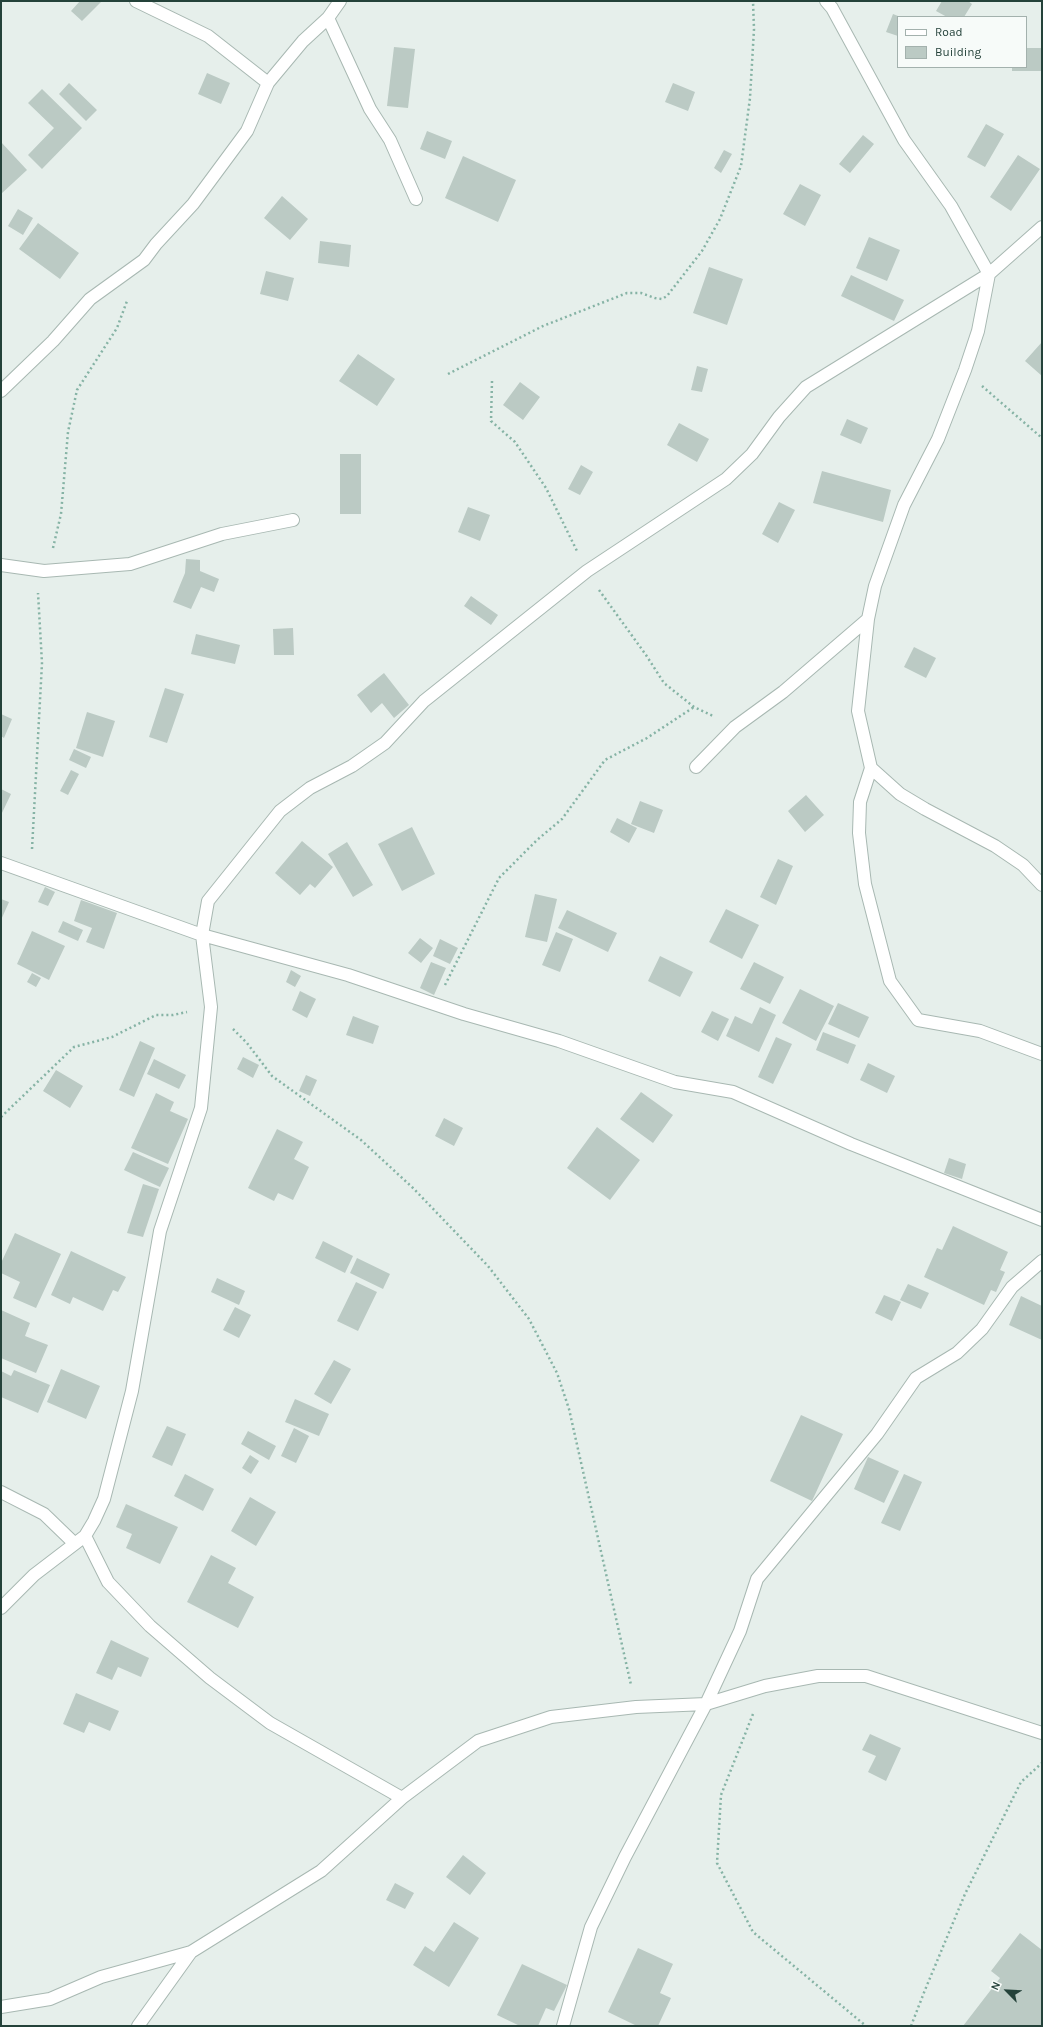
<!DOCTYPE html>
<style>
body{margin:0}
#map{position:relative;width:1043px;height:2027px;overflow:hidden;background:#e6efeb;font-family:Karla,sans-serif}
canvas{display:block}
.frame{position:absolute;inset:0;border:2px solid #24423a;pointer-events:none}
.legend{position:absolute;left:897px;top:16px;width:130px;height:52px;box-sizing:border-box;background:#f7fbf9;border:1px solid #a3b1ad;margin:0;padding:5px 7px;list-style:none;font-size:12px;color:#24423a}
.legend li{display:flex;align-items:center;gap:8px;height:20px}
.legend b{width:20px;border:1px solid #a3b1ad}
.north{position:absolute;left:987px;top:1971px;width:40px;height:40px;-webkit-text-stroke:3px #f7fbf9;paint-order:stroke;rotate:294deg;font-size:11px;font-weight:700;line-height:16px;text-align:center;color:#24423a}
.north::after{content:'';display:block;margin:auto;width:14px;height:18px;background:#24423a;clip-path:polygon(50% 0,100% 100%,50% 72%,0 100%)}
</style>
<div id="map">
<canvas width="1043" height="2027"></canvas>
<div class="frame"></div>
<ul class="legend">
<li><b style="height:5px;background:#fff"></b>Road</li>
<li><b style="height:11px;background:#bbcac4"></b>Building</li>
</ul>
<div class="north">N</div>
</div>
<script>
const c = document.querySelector('canvas').getContext('2d');
c.lineJoin = 'round';
function fill(path, color) {
  c.fillStyle = color;
  c.fill(path, 'evenodd');
}
function poly(rows) {
  const path = new Path2D();
  for (const r of rows) {
    path.moveTo(r[0], r[1]);
    for (let i = 2; i < r.length; i += 2) path.lineTo(r[i], r[i + 1]);
  }
  return path;
}
function trace(path, color, width, dash) {
  c.strokeStyle = color;
  c.lineWidth = width;
  c.lineCap = dash ? 'butt' : 'round';
  c.setLineDash(dash || []);
  c.stroke(path);
}
fill(poly([
 [80,1,102,1,82,21,71,11],
 [942,1,968,1,972,4,964,17,947,17,936,11],
 [893,14,898,16,898,36,886,32],
 [394,47,415,49,408,108,387,106],
 [1026,48,1042,48,1042,71,1012,71,1012,67,1026,67],
 [207,73,230,83,221,104,198,94],
 [69,83,97,110,86,121,59,94],
 [673,83,695,92,688,111,665,102],
 [42,89,82,128,42,169,28,155,54,128,28,103],
 [986,124,1004,134,985,167,967,157],
 [427,131,452,141,445,159,420,149],
 [863,135,874,144,850,173,839,164],
 [1,142,27,170,1,194],
 [724,150,732,154,721,173,714,168],
 [1018,155,1040,169,1011,211,990,197],
 [463,156,516,180,498,222,445,198],
 [800,184,821,195,805,226,783,214],
 [282,196,308,219,290,240,264,218],
 [18,209,33,218,23,235,8,226],
 [38,223,79,253,60,279,19,249],
 [869,237,900,250,887,281,856,268],
 [320,241,351,245,349,267,318,263],
 [709,267,743,279,727,325,693,313],
 [266,271,294,278,288,301,260,294],
 [851,275,904,300,894,321,841,296],
 [1042,342,1042,376,1025,361],
 [358,354,395,379,377,406,339,381],
 [697,366,708,369,702,392,691,390],
 [520,382,540,397,523,420,503,405],
 [847,419,868,428,861,444,840,435],
 [679,423,709,439,697,462,667,445],
 [340,454,361,454,361,514,340,514],
 [581,465,593,472,580,495,568,489],
 [822,471,891,490,883,522,813,503],
 [779,502,795,510,778,543,762,534],
 [468,507,490,515,480,541,458,532],
 [186,559,200,560,200,571,219,579,214,592,201,587,191,609,173,602,185,573],
 [471,596,498,615,491,625,464,606],
 [293,628,294,655,274,655,273,629],
 [196,634,240,645,235,664,191,654],
 [914,647,936,658,926,678,904,667],
 [384,673,409,705,394,718,382,703,371,713,357,695],
 [165,688,184,694,167,743,149,737],
 [87,712,115,721,103,757,76,748],
 [1,714,12,719,4,738,1,736],
 [74,749,91,757,86,768,69,760],
 [71,770,79,774,68,795,60,791],
 [1,789,11,794,1,815],
 [806,795,824,815,805,832,788,811],
 [640,801,663,810,654,833,631,824],
 [617,818,637,828,629,843,610,832],
 [412,827,435,874,402,891,378,844],
 [302,841,333,867,315,888,310,884,300,895,275,873],
 [347,842,373,885,353,897,328,854],
 [778,859,793,866,776,905,760,897],
 [45,887,55,892,48,906,38,902],
 [535,894,557,899,547,942,525,937],
 [1,899,9,902,1,920],
 [81,900,117,913,104,949,86,942,92,928,74,921],
 [726,909,759,925,742,959,709,942],
 [567,910,617,933,608,952,558,928],
 [63,921,83,930,78,941,58,932],
 [32,931,65,946,49,980,17,964],
 [556,932,573,939,560,972,542,965],
 [420,938,433,948,421,963,408,953],
 [440,939,458,948,450,964,433,956],
 [660,956,693,972,680,997,648,981],
 [431,962,446,968,434,995,420,988],
 [754,962,784,977,770,1004,740,989],
 [291,970,301,976,295,987,286,982],
 [32,973,41,978,36,987,27,982],
 [800,989,834,1006,816,1041,782,1023],
 [300,991,316,999,307,1018,292,1010],
 [838,1003,869,1017,859,1038,828,1024],
 [760,1007,776,1015,759,1052,726,1036,735,1016,752,1024],
 [712,1011,729,1019,718,1041,701,1032],
 [353,1016,379,1026,373,1044,346,1035],
 [823,1032,856,1045,848,1064,816,1050],
 [776,1037,792,1044,773,1084,758,1077],
 [140,1041,155,1048,134,1097,119,1090],
 [243,1057,259,1065,253,1078,237,1069],
 [154,1059,186,1075,179,1089,147,1074],
 [868,1063,895,1076,887,1093,860,1080],
 [56,1070,83,1086,70,1108,43,1091],
 [306,1075,317,1080,310,1096,299,1091],
 [641,1092,673,1115,653,1143,620,1119],
 [156,1093,174,1102,170,1111,188,1119,168,1164,131,1148],
 [444,1118,463,1128,454,1146,435,1136],
 [597,1127,640,1160,610,1200,567,1168],
 [277,1129,303,1142,294,1159,309,1167,293,1200,278,1193,274,1201,248,1188],
 [133,1152,169,1168,160,1187,124,1170],
 [949,1158,966,1164,962,1179,944,1173],
 [143,1184,159,1189,143,1237,127,1233],
 [953,1226,1008,1252,1000,1270,1005,1272,996,1292,991,1290,984,1305,924,1277,937,1248,942,1250],
 [15,1233,61,1254,36,1308,13,1298,20,1282,1,1273,1,1263],
 [323,1241,353,1256,345,1273,315,1258],
 [71,1251,126,1277,118,1292,113,1290,103,1311,73,1297,70,1304,51,1295],
 [357,1258,390,1274,383,1289,350,1273],
 [217,1278,245,1291,239,1305,211,1292],
 [356,1282,377,1292,358,1331,337,1321],
 [908,1284,929,1293,921,1309,900,1300],
 [884,1295,901,1302,892,1321,875,1313],
 [1021,1296,1042,1306,1042,1340,1009,1325],
 [235,1307,251,1315,239,1338,223,1330],
 [1,1310,30,1323,25,1336,48,1345,36,1373,1,1358],
 [334,1360,351,1369,331,1404,314,1394],
 [61,1369,100,1386,86,1419,47,1402],
 [14,1370,50,1385,38,1413,1,1397,1,1371,11,1376],
 [295,1399,329,1414,319,1436,285,1422],
 [801,1415,843,1434,812,1501,770,1481],
 [167,1426,186,1434,172,1466,152,1457],
 [294,1428,309,1436,296,1463,281,1456],
 [248,1431,276,1446,269,1460,241,1444],
 [250,1455,259,1461,251,1474,242,1468],
 [868,1457,899,1471,884,1503,854,1489],
 [185,1474,214,1489,203,1511,174,1496],
 [904,1474,922,1482,900,1531,881,1523],
 [250,1497,276,1512,256,1546,231,1531],
 [126,1504,178,1527,160,1564,126,1548,132,1534,116,1527],
 [211,1555,236,1568,228,1583,254,1597,238,1628,187,1602],
 [111,1640,149,1658,141,1677,118,1667,112,1680,96,1673],
 [76,1693,119,1711,110,1731,89,1722,84,1733,63,1724],
 [870,1734,901,1748,886,1781,868,1772,876,1756,862,1750],
 [463,1855,486,1873,470,1895,446,1877],
 [395,1883,414,1893,405,1909,386,1900],
 [454,1922,479,1938,449,1987,413,1965,425,1946,434,1952],
 [1020,1933,1042,1950,1042,2026,963,2026,1000,1978,991,1971],
 [638,1948,673,1964,660,1993,671,1998,658,2026,637,2026,608,2012],
 [522,1964,567,1985,554,2011,546,2008,538,2026,520,2026,497,2015]
]), '#bbcac4');
const minor = poly([
 [136,1,208,36,268,83],
 [826,1,832,8,904,140,951,206,989,274,978,331,965,370,938,439,904,505,875,586,868,619,858,711,871,768,860,802,859,833,865,884,890,981,918,1020,980,1031,1042,1054],
 [328,18,370,109,390,140,416,199],
 [1,391,53,341,90,299,144,260,156,244,193,204,247,131,268,83,303,41,328,18,340,1],
 [1,565,44,571,130,564,222,534,293,520],
 [696,767,735,727,783,692,868,619],
 [871,768,900,794,925,809,995,846,1023,865,1042,885],
 [1,863,202,935,348,975,464,1014,559,1041,675,1082,733,1092,851,1144,1042,1220],
 [1,1492,44,1514,74,1543],
 [85,1536,108,1582,150,1626,210,1678,270,1723,402,1798],
 [1,1608,34,1575,85,1536,94,1521,104,1499,132,1391,160,1231,201,1108,211,1007,202,935,208,901,280,811,310,788,352,766,385,743,424,701,587,571,726,479,752,454,779,417,806,387,989,274,1042,227],
 [1,2007,50,1999,101,1977,191,1952,321,1871,402,1798,478,1741,551,1717,636,1707,706,1704,765,1686,818,1676,866,1676,1042,1733],
 [138,2026,191,1952],
 [563,2026,591,1927,625,1857,706,1704,740,1631,757,1579,877,1434,916,1378,957,1353,982,1329,1012,1287,1042,1261]
]);
trace(minor, '#a8b8b2', 14);
trace(poly([
 [448,374,543,326,627,293,641,293,655,298,662,299,667,296,702,251,720,219,741,166,750,98,754,29,753,1],
 [492,381,491,421,515,442,546,488,577,551],
 [982,386,1042,438],
 [53,548,61,514,68,432,77,390,117,328,127,301],
 [599,590,646,655,664,683,694,707,713,716],
 [32,849,42,663,38,593],
 [445,985,499,878,537,840,562,819,605,760,647,738,694,707],
 [233,1029,247,1043,272,1076,361,1140,413,1188,488,1266,529,1319,557,1373,569,1409,631,1685],
 [1,1117,74,1047,112,1037,156,1015,173,1015,187,1012],
 [753,1714,721,1795,717,1863,753,1932,866,2026],
 [911,2026,925,1990,965,1894,1021,1782,1042,1763]
]), '#86b3a5', 2.5, [2, 3]);
trace(minor, '#fff', 12);
</script>
